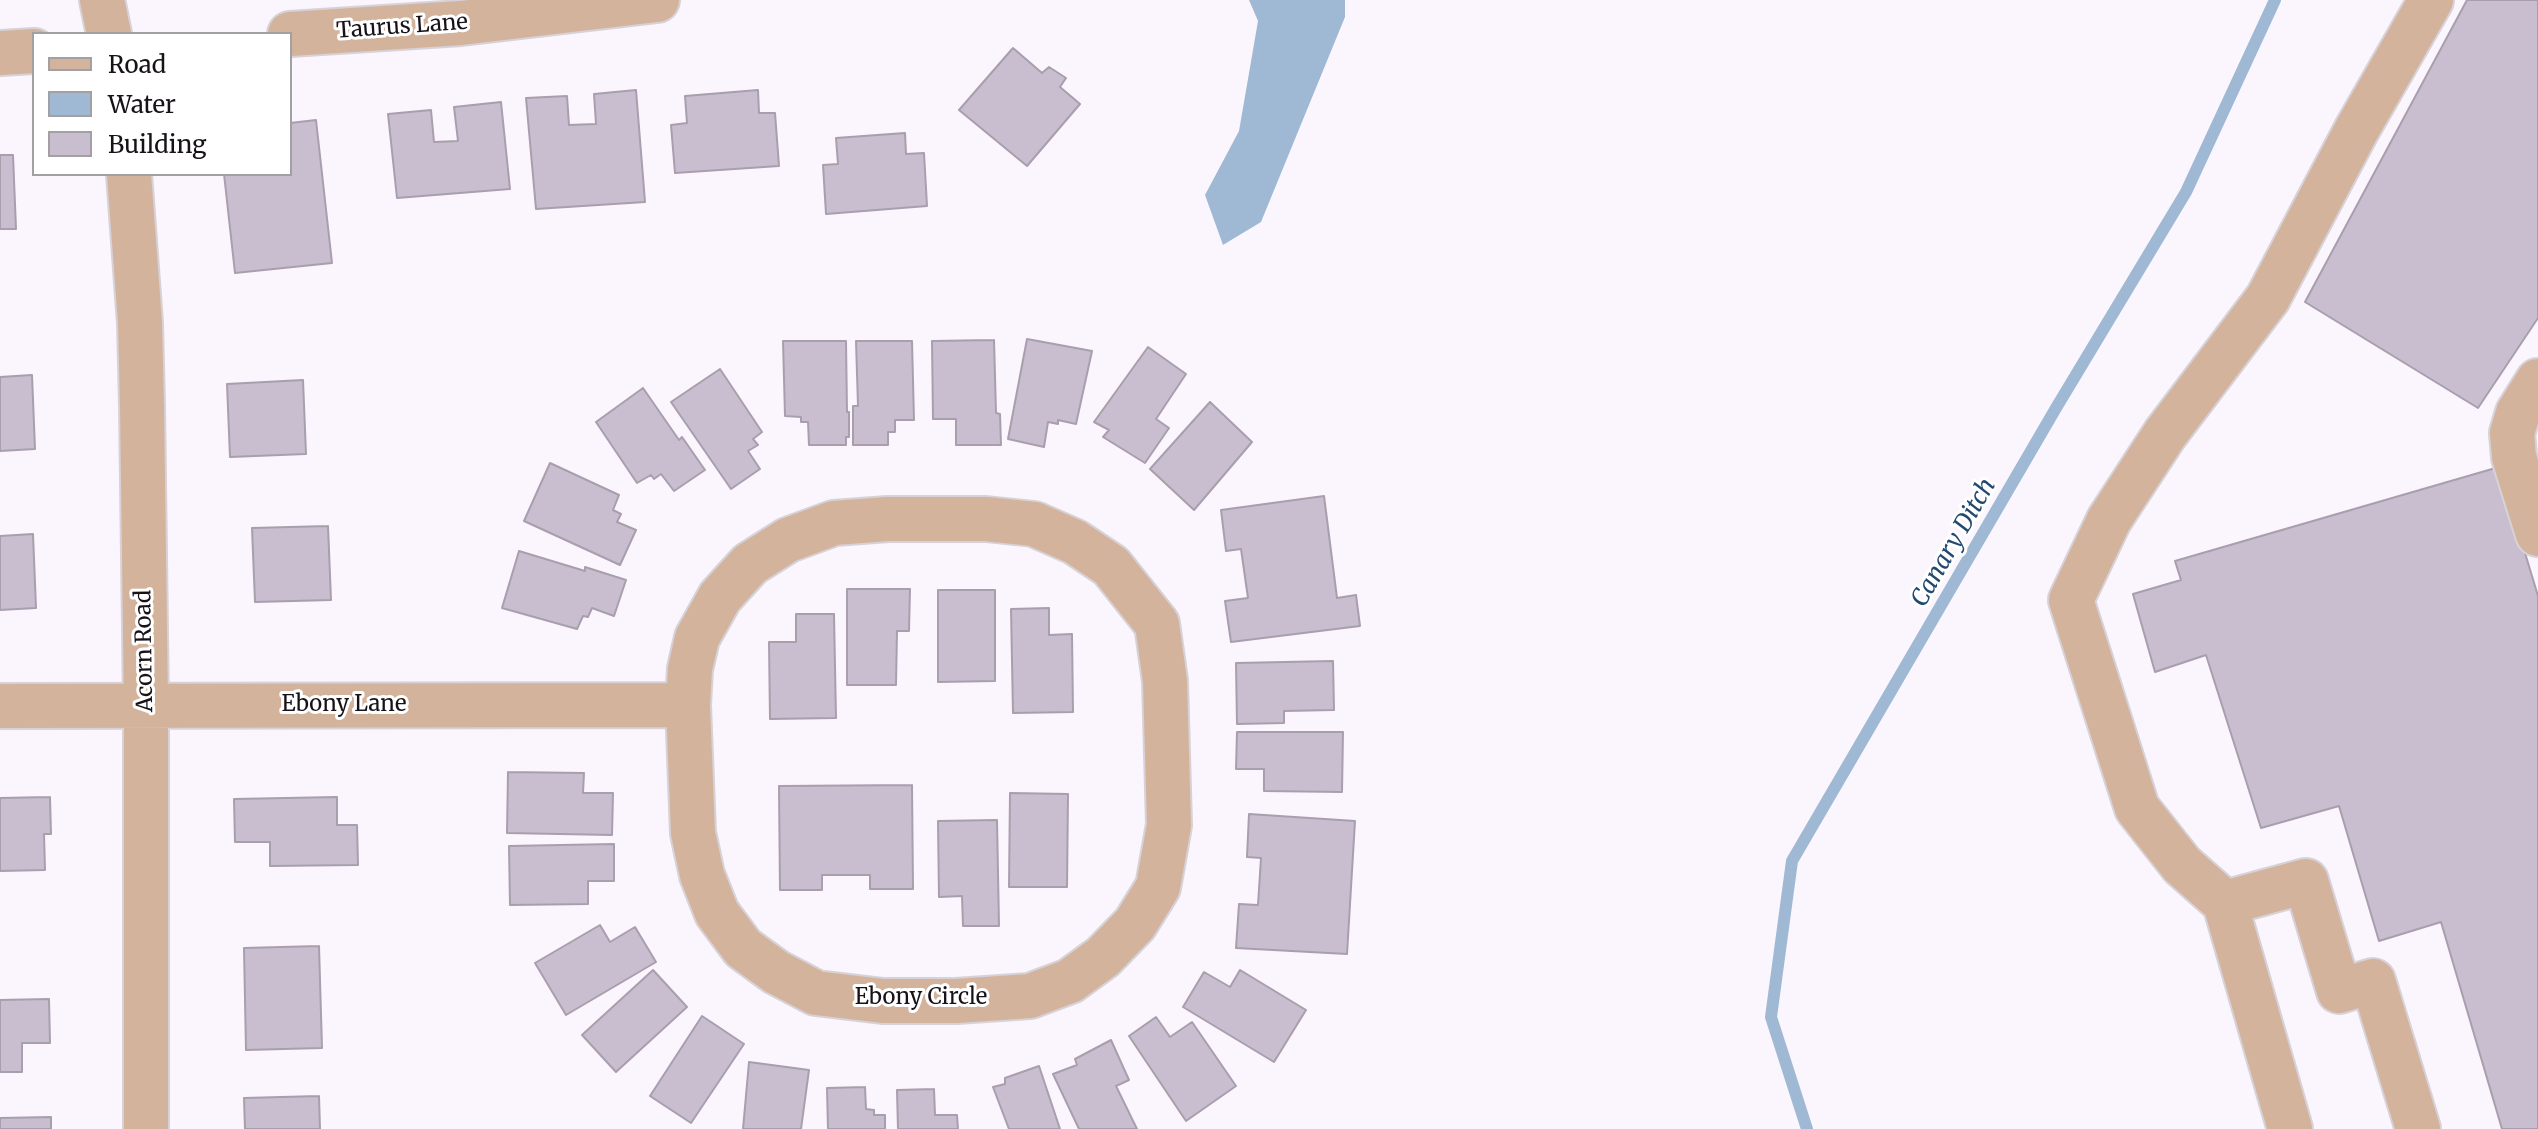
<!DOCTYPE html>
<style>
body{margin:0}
#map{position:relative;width:2538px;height:1129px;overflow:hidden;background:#fbf6fd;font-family:Merriweather,serif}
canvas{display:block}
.legend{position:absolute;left:32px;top:32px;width:260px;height:144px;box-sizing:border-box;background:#fff;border:2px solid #a2a0a3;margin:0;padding:10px 14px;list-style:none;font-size:24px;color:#161218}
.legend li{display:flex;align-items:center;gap:16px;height:40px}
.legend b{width:40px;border:2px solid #a2a0a3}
</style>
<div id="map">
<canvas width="2538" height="1129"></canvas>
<ul class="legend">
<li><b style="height:10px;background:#d4b39c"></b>Road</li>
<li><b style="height:22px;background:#9fb9d5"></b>Water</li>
<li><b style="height:22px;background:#c9becf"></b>Building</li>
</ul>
</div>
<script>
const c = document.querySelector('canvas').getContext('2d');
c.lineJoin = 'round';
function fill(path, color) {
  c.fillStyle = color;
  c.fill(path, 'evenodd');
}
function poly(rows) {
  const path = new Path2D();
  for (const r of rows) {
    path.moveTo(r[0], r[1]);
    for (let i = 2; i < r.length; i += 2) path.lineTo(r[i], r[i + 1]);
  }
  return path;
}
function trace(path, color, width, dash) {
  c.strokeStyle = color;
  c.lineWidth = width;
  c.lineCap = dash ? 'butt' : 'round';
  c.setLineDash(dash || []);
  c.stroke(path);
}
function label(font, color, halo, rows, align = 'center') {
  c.font = font + ' Merriweather,serif';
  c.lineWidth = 6;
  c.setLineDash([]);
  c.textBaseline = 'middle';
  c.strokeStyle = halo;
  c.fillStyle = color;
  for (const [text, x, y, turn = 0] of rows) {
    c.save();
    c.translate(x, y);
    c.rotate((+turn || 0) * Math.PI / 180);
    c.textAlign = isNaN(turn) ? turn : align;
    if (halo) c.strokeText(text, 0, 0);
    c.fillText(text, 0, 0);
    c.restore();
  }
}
fill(poly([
 [1249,0,1345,0,1345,17,1261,222,1223,245,1205,195,1239,131,1258,21]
]), '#9fb9d5');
trace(poly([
 [1807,1129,1771,1017,1792,861,2056,408,2186,192,2275,0]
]), '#9fb9d5', 12);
const building = poly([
 [2467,0,2538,0,2538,318,2478,408,2305,302,2467,0],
 [1013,48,1042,73,1049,67,1066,78,1060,87,1080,104,1027,166,959,110,1013,48],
 [636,90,645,202,536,209,526,98,567,96,569,125,596,124,594,94,636,90],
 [758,90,759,113,775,113,779,166,675,173,671,125,687,123,685,96,758,90],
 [501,102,510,189,397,198,388,114,431,110,434,142,458,141,454,107,501,102],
 [316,120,332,263,235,273,224,174,290,174,290,123,316,120],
 [905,133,906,154,924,153,927,206,826,214,823,165,838,164,836,138,905,133],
 [0,155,13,155,16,229,0,229,0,155],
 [1027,339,1092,351,1076,424,1058,420,1058,424,1048,422,1044,447,1008,439,1027,339],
 [994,340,996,413,1000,414,1001,445,956,445,956,419,933,419,932,341,994,340],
 [783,341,846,341,847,412,849,412,849,437,846,437,846,445,809,445,808,422,801,422,801,417,785,416,783,341],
 [856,341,912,341,914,420,895,420,895,432,888,432,888,445,853,445,853,406,858,406,856,341],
 [1148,347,1186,374,1156,419,1169,428,1145,463,1103,437,1109,430,1094,422,1148,347],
 [720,369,762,432,753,439,758,445,748,451,760,469,731,489,671,402,720,369],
 [32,375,35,449,0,451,0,377,32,375],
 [303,380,306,454,230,457,227,384,303,380],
 [643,388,679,440,682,437,705,470,674,491,661,474,654,479,651,475,637,483,596,422,643,388],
 [1210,402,1252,442,1194,510,1150,469,1210,402],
 [550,463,619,495,613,510,621,514,617,522,636,530,620,565,524,521,550,463],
 [2499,467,2538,596,2538,1129,2502,1129,2441,922,2379,941,2339,806,2261,828,2206,655,2155,672,2133,594,2181,580,2175,561,2499,467],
 [1324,496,1337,598,1356,595,1360,626,1231,642,1225,601,1248,598,1241,549,1226,551,1221,510,1324,496],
 [328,526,331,600,255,602,252,528,328,526],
 [33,534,36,608,0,610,0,536,33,534],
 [519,551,585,571,585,567,626,580,614,616,592,608,588,617,583,616,577,629,502,608,519,551],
 [847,589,910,589,909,631,897,631,896,685,847,685,847,589],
 [938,590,995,590,995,681,938,682,938,590],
 [1049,608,1049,635,1072,634,1073,712,1013,713,1011,609,1049,608],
 [796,614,834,614,836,718,770,719,769,642,796,642,796,614],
 [1333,661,1334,710,1284,711,1284,723,1237,724,1236,663,1333,661],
 [1237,732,1343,732,1342,792,1264,791,1264,769,1236,769,1237,732],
 [508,772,584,773,583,793,613,793,612,835,507,833,508,772],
 [912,785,913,889,870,889,870,875,822,875,822,890,780,890,779,786,912,785],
 [1010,793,1068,794,1067,887,1009,887,1010,793],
 [50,797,51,834,44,834,45,870,0,871,0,798,50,797],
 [337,797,337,825,357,825,358,865,270,866,270,842,235,842,234,799,337,797],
 [1249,814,1355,821,1347,954,1236,948,1239,904,1258,905,1261,858,1247,857,1249,814],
 [997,820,999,926,963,926,962,896,939,897,938,821,997,820],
 [614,844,614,881,588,881,588,904,510,905,509,846,614,844],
 [600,925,610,942,635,927,656,962,566,1015,535,963,600,925],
 [319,946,322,1048,246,1050,244,948,319,946],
 [653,970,687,1007,616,1072,582,1035,653,970],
 [1240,970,1306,1010,1274,1062,1183,1007,1204,972,1230,987,1240,970],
 [49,999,50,1043,22,1043,22,1072,0,1072,0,1000,49,999],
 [702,1016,744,1044,691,1123,650,1096,702,1016],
 [1156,1017,1170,1037,1192,1022,1236,1086,1186,1121,1129,1036,1156,1017],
 [1111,1040,1129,1080,1116,1086,1137,1129,1079,1129,1053,1074,1077,1065,1075,1059,1111,1040],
 [749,1062,809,1070,801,1129,743,1129,749,1062],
 [1039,1066,1060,1129,1009,1129,993,1087,1005,1084,1005,1078,1039,1066],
 [865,1087,866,1109,874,1110,874,1115,885,1115,885,1129,828,1129,827,1088,865,1087],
 [934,1089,935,1115,957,1115,958,1129,898,1129,897,1090,934,1089],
 [319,1096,320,1129,245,1129,244,1098,319,1096],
 [51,1117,51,1129,0,1129,0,1118,51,1117]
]);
fill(building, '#c9becf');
trace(building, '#a99eae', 2);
const minor = poly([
 [102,0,109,34],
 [290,34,461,23,657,0],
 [0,53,34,51],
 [129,174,140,323,142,406,146,705,146,1129],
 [2538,381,2518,413,2512,433,2514,457,2538,534],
 [888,519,986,519,1034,524,1075,542,1111,566,1157,624,1165,681,1169,825,1158,887,1135,924,1103,957,1070,981,1030,996,956,1001,883,1001,816,993,776,972,743,948,717,913,702,875,693,833,688,705,690,669,697,638,720,597,750,564,788,540,834,523,888,519],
 [0,706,688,705],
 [2225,903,2182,865,2137,808,2071,600,2109,520,2165,434,2268,298,2356,131,2431,0],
 [2290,1129,2225,903,2306,881,2339,991,2373,981,2418,1129]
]);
trace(minor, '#d6d2d8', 48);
trace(minor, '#d4b39c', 44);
label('22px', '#161218', '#fff', [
 ["Taurus Lane",402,27,-4],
 ["Acorn Road",145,651,-91],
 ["Ebony Lane",344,705],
 ["Ebony Circle",921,998]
]);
label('italic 24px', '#224970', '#fff', [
 ["Canary Ditch",1954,543,-60]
]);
</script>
